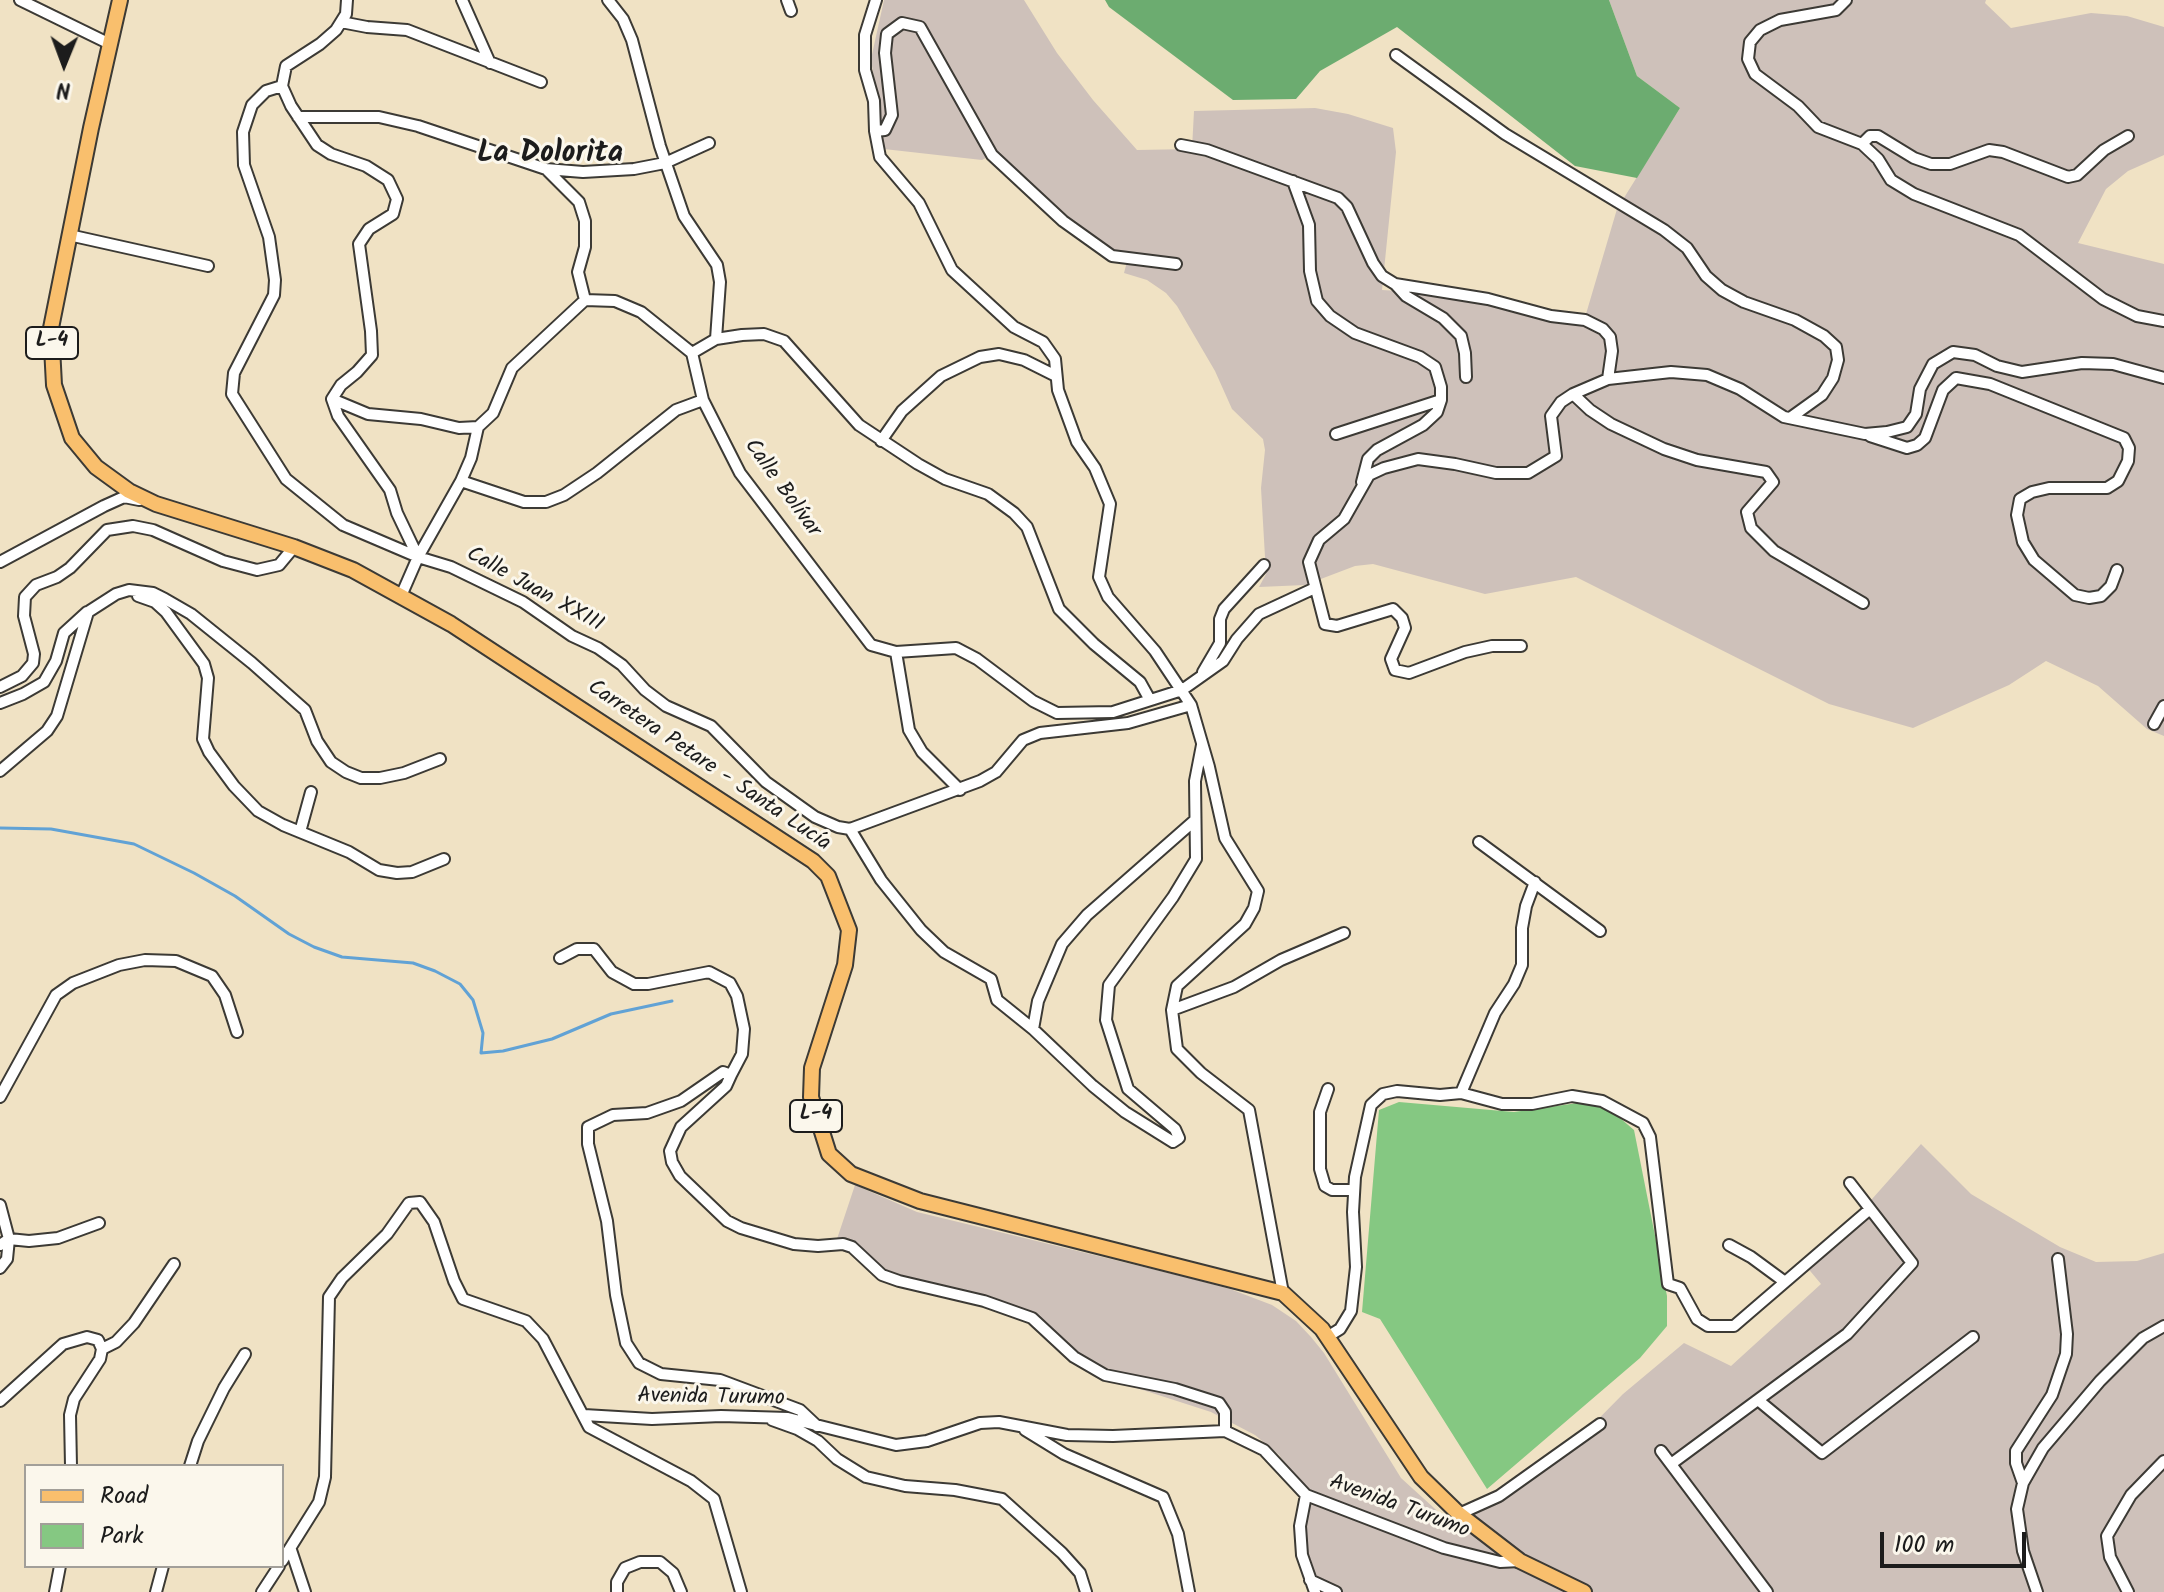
<!DOCTYPE html>
<meta charset="utf-8">
<style>
body{margin:0}
#map{position:relative;width:2164px;height:1592px;overflow:hidden;background:#f0e2c4;font-family:Kalam,sans-serif}
canvas{display:block}
.legend{position:absolute;left:24px;top:1464px;width:260px;height:104px;box-sizing:border-box;background:#fbf7ec;border:2px solid #a29f99;margin:0;padding:10px 14px;list-style:none;font-size:24px;color:#1c1c1c}
.legend li{display:flex;align-items:center;gap:16px;height:40px}
.legend b{width:40px;border:2px solid #a29f99}
.north{position:absolute;left:24px;top:24px;width:80px;height:80px;-webkit-text-stroke:6px #fbf7ec;paint-order:stroke;rotate:181deg;font-size:22px;font-weight:700;line-height:32px;text-align:center;color:#1c1c1c}
.north::after{content:'';display:block;margin:auto;width:28px;height:36px;background:#1c1c1c;clip-path:polygon(50% 0,100% 100%,50% 72%,0 100%)}
.scale{position:absolute;left:1880px;top:1532px;width:146px;height:36px;box-sizing:border-box;border:4px solid #1c1c1c;border-top:0;padding-left:10px;font-size:24px;line-height:28px;white-space:nowrap;color:#1c1c1c;-webkit-text-stroke:6px #fbf7ec;paint-order:stroke}
</style>
<div id="map">
<canvas width="2164" height="1592"></canvas>
<ul class="legend">
<li><b style="height:10px;background:#f9bf6d"></b>Road</li>
<li><b style="height:22px;background:#85c882"></b>Park</li>
</ul>
<div class="north">N</div>
<div class="scale">100 m</div>
</div>
<script>
const c = document.querySelector('canvas').getContext('2d');
c.lineJoin = 'round';
function fill(path, color) {
  c.fillStyle = color;
  c.fill(path, 'evenodd');
}
function poly(rows) {
  const path = new Path2D();
  for (const r of rows) {
    path.moveTo(r[0], r[1]);
    for (let i = 2; i < r.length; i += 2) path.lineTo(r[i], r[i + 1]);
  }
  return path;
}
function trace(path, color, width, dash) {
  c.strokeStyle = color;
  c.lineWidth = width;
  c.lineCap = dash ? 'butt' : 'round';
  c.setLineDash(dash || []);
  c.stroke(path);
}
function label(font, color, halo, rows, align = 'center') {
  c.font = font + ' Kalam,sans-serif';
  c.lineWidth = 6;
  c.setLineDash([]);
  c.textBaseline = 'middle';
  c.strokeStyle = halo;
  c.fillStyle = color;
  for (const [text, x, y, turn = 0] of rows) {
    c.save();
    c.translate(x, y);
    c.rotate((+turn || 0) * Math.PI / 180);
    c.textAlign = isNaN(turn) ? turn : align;
    if (halo) c.strokeText(text, 0, 0);
    c.fillText(text, 0, 0);
    c.restore();
  }
}
fill(poly([
 [884,0,1024,0,1057,53,1093,100,1137,150,1192,149,1194,111,1315,108,1348,114,1393,128,1396,152,1382,290,1502,297,1566,313,1586,314,1617,209,1680,108,1637,76,1609,0,1986,0,1985,3,2011,28,2091,13,2127,16,2164,27,2164,155,2128,171,2106,189,2078,243,2164,264,2164,736,2147,729,2098,686,2046,661,2009,685,1913,728,1829,704,1576,577,1485,594,1373,564,1355,566,1305,585,1259,587,1266,574,1261,488,1265,450,1263,439,1232,409,1215,371,1177,306,1166,293,1147,280,1124,273,1129,254,1105,247,1081,232,997,152,982,160,884,149,871,59],
 [1921,1144,1971,1194,2060,1247,2096,1262,2137,1261,2164,1253,2164,1592,1331,1592,1320,1584,1313,1574,1307,1555,1303,1511,1311,1500,1279,1455,1255,1435,1211,1412,1115,1381,1095,1371,1034,1320,890,1278,865,1257,835,1245,855,1185,917,1212,1189,1278,1230,1289,1272,1305,1296,1321,1311,1337,1324,1353,1401,1478,1445,1518,1461,1508,1522,1485,1552,1466,1623,1394,1684,1343,1731,1366,1821,1284,1806,1266,1856,1217]
]), '#cec1ba');
fill(poly([
 [1599,1100,1634,1130,1667,1296,1667,1326,1640,1358,1487,1489,1380,1319,1362,1312,1379,1110,1399,1102,1514,1112]
]), '#85c882');
fill(poly([
 [1105,0,1609,0,1637,76,1680,108,1637,178,1575,166,1397,27,1320,71,1296,99,1233,100,1109,7]
]), '#6cac70');
trace(poly([
 [0,828,51,829,134,844,194,873,235,896,289,934,314,947,342,957,413,963,435,971,460,984,473,1000,483,1033,481,1053,503,1051,552,1039,611,1014,672,1001]
]), '#61a2d5', 3);
const minor = poly([
 [20,0,110,44],
 [347,0,346,14,336,30,320,44,286,66,282,86,291,106,317,145,331,154,366,166,388,180,397,199,393,214,369,229,359,244,371,331,372,355,357,372,341,385,332,399,338,416,390,490,397,513,418,557,451,567,523,602,572,636,598,648,622,665,645,690,666,706,711,726,766,782,815,817,838,827,850,829,980,781,996,772,1023,740,1040,733,1128,723,1191,705],
 [462,0,490,63],
 [608,0,623,19,632,40,660,146,684,216,717,265,720,282,716,339],
 [787,0,791,11],
 [876,0,865,35,865,70,874,101,875,131,880,157,919,203,952,270,1014,327,1043,342,1055,359,1058,390,1077,442,1095,468,1110,504,1099,577,1108,597,1155,651,1191,705,1209,767,1225,838,1258,891,1254,908,1245,924,1177,986,1172,1010,1177,1049,1201,1073,1249,1110,1283,1293],
 [1846,0,1836,10,1780,20,1760,30,1750,42,1748,59,1755,74,1798,106,1818,127,1862,144,1878,159,1891,180,1914,194,2019,235,2103,299,2137,316,2164,321],
 [341,22,367,27,407,30,541,82],
 [1396,55,1505,134,1664,230,1687,248,1706,276,1722,290,1744,302,1795,320,1824,336,1836,347,1838,360,1833,378,1822,395,1790,418],
 [282,86,266,91,252,105,243,132,244,165,269,237,275,280,274,295,234,373,232,394,286,479,343,525,418,557,401,596],
 [298,117,379,117,418,126,546,169,583,172,634,169,665,163,709,143],
 [875,131,885,130,892,115,885,53,887,34,902,23,920,27,992,155,1063,221,1112,256,1176,264],
 [1862,144,1870,136,1878,136,1914,158,1931,164,1950,164,1989,150,2003,152,2068,177,2077,175,2104,150,2128,136],
 [1181,145,1207,150,1338,198,1347,207,1373,263,1382,276,1395,284,1488,299,1551,316,1585,320,1603,329,1610,337,1612,351,1608,379],
 [546,169,579,202,585,221,585,247,578,272,585,300],
 [1293,181,1309,225,1310,271,1317,301,1330,316,1355,333,1420,357,1435,367,1441,387,1441,400,1437,412,1423,425,1377,450,1368,459,1362,482],
 [69,235,208,266],
 [1396,285,1406,296,1443,318,1461,336,1465,353,1466,377],
 [692,353,716,339,742,335,764,334,784,341,859,425,918,464,945,479,988,494,1014,513,1027,527,1059,609,1094,644,1140,682,1150,700],
 [1573,394,1590,410,1611,424,1664,449,1697,460,1766,472,1773,482,1747,512,1751,528,1774,551,1863,603],
 [332,399,368,414,421,419,459,428,478,427,493,413,512,368,585,300,615,301,641,312,692,353,703,400,740,473,871,645,896,652,956,648,977,659,1033,701,1057,713,1113,712,1182,690,1223,661,1237,639,1259,614,1315,588],
 [1336,434,1441,400],
 [1870,436,1907,448,1917,445,1925,438,1943,390,1956,378,1990,384,2124,438,2129,448,2128,461,2118,481,2107,488,2049,488,2032,492,2020,499,2017,515,2023,542,2034,560,2075,595,2089,598,2101,596,2111,586,2117,570],
 [881,441,902,411,941,376,980,357,999,354,1024,360,1056,376],
 [461,481,524,502,546,502,564,495,597,473,676,410,703,400],
 [418,557,461,481,471,458,478,427],
 [0,562,104,506,124,497,139,500],
 [138,596,155,602,166,612,204,664,208,678,203,739,209,752,234,786,258,811,283,825,349,852,379,870,397,873,412,872,444,859],
 [1521,646,1492,646,1465,652,1409,673,1395,670,1391,659,1405,628,1402,618,1393,609,1337,626,1325,624,1309,562,1319,540,1344,519,1369,475,1384,468,1418,459,1455,464,1496,473,1528,473,1556,456,1551,416,1561,402,1573,394,1608,379,1671,372,1707,375,1740,389,1784,417,1865,434,1887,432,1907,427,1916,414,1920,389,1933,364,1953,352,1975,355,1997,366,2022,372,2082,363,2113,364,2164,378],
 [896,652,909,730,922,752,960,790],
 [1203,672,1220,643,1220,619,1224,609,1264,565],
 [0,687,22,676,33,663,34,654,24,616,25,597,36,585,57,577,70,568,107,530,133,526,153,530,223,561,257,570,279,565,294,547],
 [0,703,23,694,44,682,56,661,64,633,87,612],
 [2154,724,2164,706],
 [0,771,47,731,57,716,88,612,116,594,129,590,153,593,165,599,191,614,252,663,305,710,317,741,331,762,346,772,361,778,380,778,404,773,440,759],
 [850,829,881,880,921,930,944,952,991,979,997,1000,1033,1029,1093,1086,1125,1112,1173,1142,1179,1138,1175,1129,1128,1089,1106,1020,1109,985,1173,897,1196,859,1195,781,1202,745],
 [300,832,311,792],
 [1479,842,1600,931],
 [560,958,577,949,594,949,612,972,634,984,648,984,709,972,730,983,737,996,744,1029,742,1054,731,1075],
 [1172,1010,1234,987,1281,960,1344,933],
 [1033,1029,1038,1001,1062,944,1087,915,1194,821],
 [1328,1089,1320,1112,1320,1169,1325,1186,1332,1190,1354,1190],
 [1461,1093,1495,1013,1514,984,1522,965,1522,928,1526,906,1535,882],
 [0,1097,56,995,73,983,119,965,145,960,176,961,212,976,225,995,237,1032],
 [0,1205,9,1239,7,1259,0,1268],
 [0,1245,9,1239,29,1241,58,1238,99,1223],
 [1729,1245,1751,1257,1785,1282],
 [1327,1337,1340,1329,1351,1311,1356,1267,1353,1212,1355,1177,1371,1105,1383,1094,1397,1091,1440,1095,1461,1093,1502,1104,1532,1104,1572,1096,1602,1101,1643,1123,1650,1137,1668,1284,1680,1288,1697,1319,1708,1326,1734,1326,1870,1209],
 [102,1349,116,1342,134,1323,174,1264],
 [1758,1400,1822,1453,1973,1337],
 [0,1401,63,1344,87,1337,98,1340,102,1349,100,1359,74,1399,70,1415,71,1466],
 [584,1415,652,1419,721,1416,788,1418,896,1445,927,1441,980,1423,999,1422,1067,1435,1113,1436,1225,1431,1264,1450,1306,1495,1444,1548,1500,1562,1520,1561],
 [772,1420,797,1429,818,1441,837,1459,866,1477,905,1486,955,1490,1002,1499,1062,1553,1080,1573,1086,1592],
 [817,1426,800,1410,720,1380,661,1374,639,1363,626,1343,616,1295,607,1221,588,1144,588,1127,613,1115,647,1113,681,1101,723,1072,731,1075,726,1086,681,1127,670,1151,672,1162,680,1176,727,1221,741,1228,794,1244,818,1246,843,1244,852,1247,882,1275,899,1281,984,1301,1032,1318,1074,1357,1105,1375,1175,1389,1219,1403,1225,1412,1225,1431],
 [1025,1430,1064,1454,1163,1497,1178,1534,1189,1592],
 [1661,1451,1767,1592],
 [1671,1464,1847,1334,1912,1263,1850,1183],
 [190,1466,198,1441,224,1388,245,1354],
 [2023,1483,2016,1463,2016,1451,2052,1395,2066,1354,2067,1334,2058,1259],
 [1306,1495,1300,1526,1302,1555,1315,1592],
 [1459,1514,1499,1496,1600,1424],
 [291,1550,305,1592],
 [282,1561,319,1502,325,1477,329,1297,342,1278,387,1234,409,1203,420,1202,434,1222,454,1281,463,1299,526,1321,543,1339,589,1427,691,1481,714,1499,741,1592],
 [1310,1580,1336,1592],
 [55,1592,60,1566],
 [156,1592,163,1566],
 [262,1592,279,1566],
 [617,1592,617,1582,625,1568,640,1562,660,1562,673,1573,681,1592],
 [2037,1592,2023,1551,2017,1509,2023,1483,2043,1448,2100,1381,2143,1338,2164,1326],
 [2128,1592,2110,1557,2107,1536,2131,1495,2164,1461]
]);
const major = poly([
 [120,0,91,128,51,328,54,385,72,438,96,467,129,491,156,504,294,547,353,570,451,624,813,861,828,876,849,930,845,965,812,1068,811,1097,829,1154,851,1174,920,1201,1283,1293,1322,1329,1421,1477,1459,1514,1520,1561,1584,1592]
]);
trace(minor, '#3c3a35', 14);
trace(major, '#3c3a35', 18);
trace(minor, '#fff', 10);
trace(major, '#f9bf6d', 14);
for (const [x, y, w] of [
 [52,343,52],
 [816,1116,52]
]) {
  const box = new Path2D();
  box.roundRect(x - w / 2, y - 16, w, 32, 6);
  c.fillStyle = '#fbf7ec';
  c.fill(box);
  trace(box, '#1c1c1c', 2);
}
label('bold 20px', '#1c1c1c', null, [
 ["L-4",52,343],
 ["L-4",816,1116]
]);
label('22px', '#1c1c1c', '#fbf7ec', [
 ["Calle Bolívar",781,489,54],
 ["Calle Juan XXIII",534,591,29],
 ["Carretera Petare - Santa Lucía",708,767,34],
 ["Avenida Turumo",711,1399,1],
 ["Avenida Turumo",1399,1508,20]
]);
label('bold 30px', '#1c1c1c', '#fbf7ec', [
 ["La Dolorita",550,156]
]);
</script>
